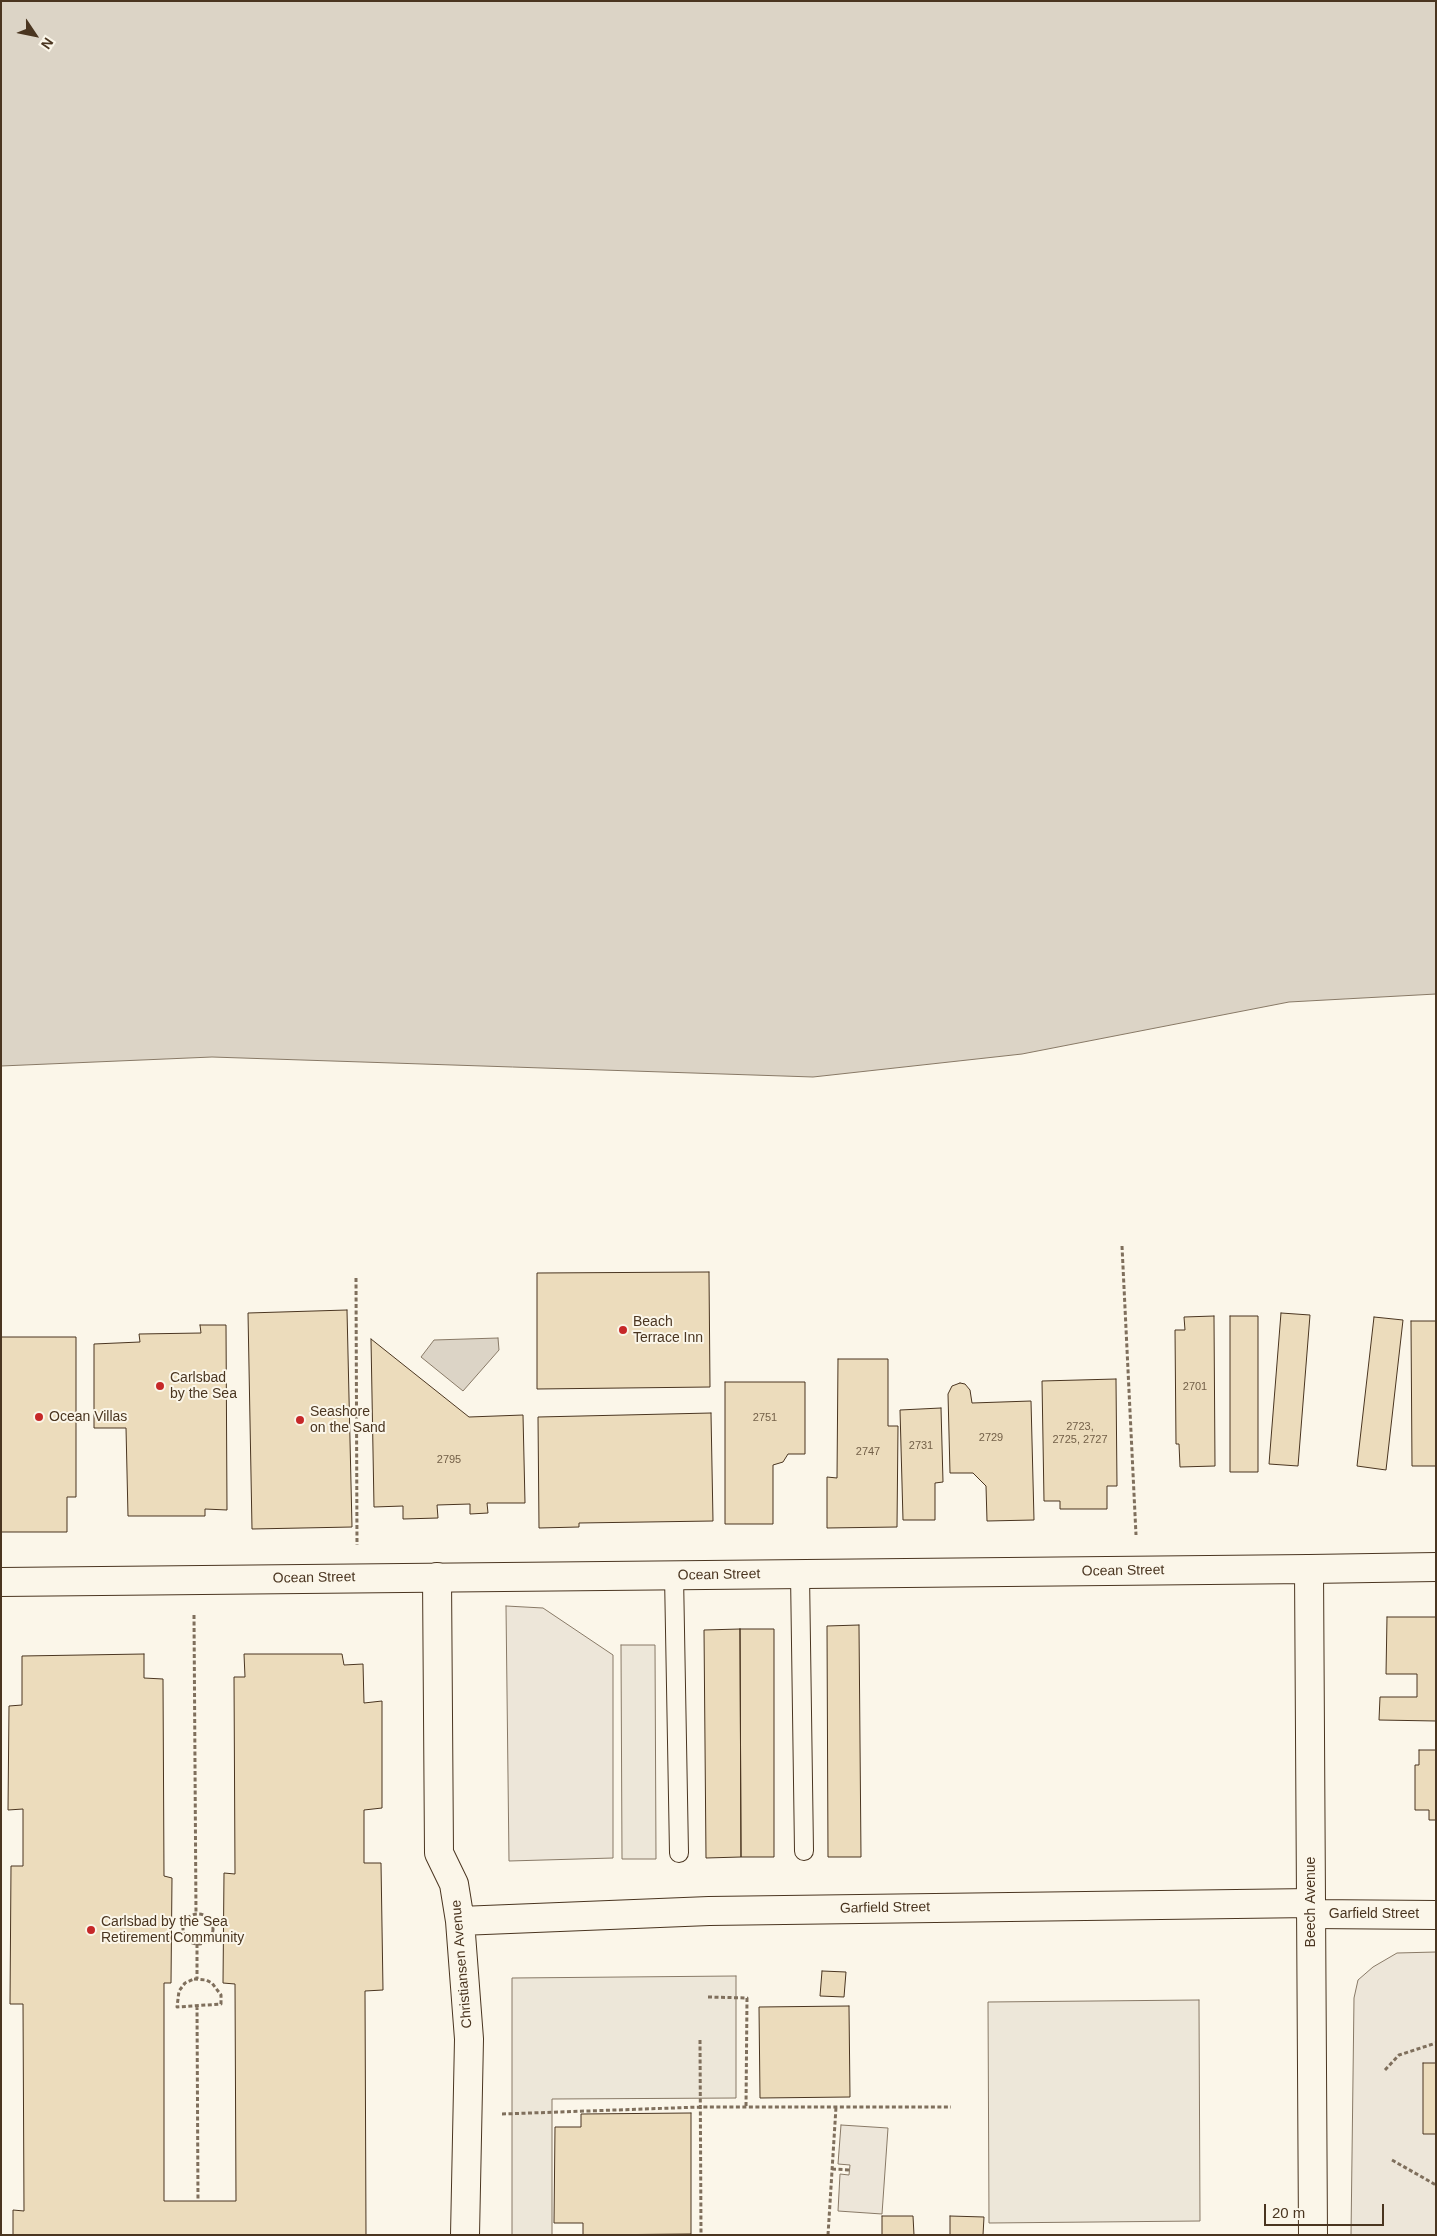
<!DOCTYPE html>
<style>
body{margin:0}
#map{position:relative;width:1437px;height:2236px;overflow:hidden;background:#fbf6e9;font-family:Arial,sans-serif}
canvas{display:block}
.frame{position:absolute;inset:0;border:2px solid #4a3520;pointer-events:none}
.north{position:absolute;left:10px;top:10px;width:50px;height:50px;-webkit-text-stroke:4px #fbf6e9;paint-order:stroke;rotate:124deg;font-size:14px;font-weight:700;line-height:20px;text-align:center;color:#4a3520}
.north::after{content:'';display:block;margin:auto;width:18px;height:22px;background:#4a3520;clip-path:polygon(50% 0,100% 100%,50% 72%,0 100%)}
.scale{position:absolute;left:1264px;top:2204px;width:120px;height:22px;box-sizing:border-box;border:2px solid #4a3520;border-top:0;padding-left:6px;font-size:15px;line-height:18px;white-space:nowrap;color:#4a3520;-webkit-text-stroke:4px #fbf6e9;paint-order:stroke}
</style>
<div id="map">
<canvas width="1437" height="2236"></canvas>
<div class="frame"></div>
<div class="north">N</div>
<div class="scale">20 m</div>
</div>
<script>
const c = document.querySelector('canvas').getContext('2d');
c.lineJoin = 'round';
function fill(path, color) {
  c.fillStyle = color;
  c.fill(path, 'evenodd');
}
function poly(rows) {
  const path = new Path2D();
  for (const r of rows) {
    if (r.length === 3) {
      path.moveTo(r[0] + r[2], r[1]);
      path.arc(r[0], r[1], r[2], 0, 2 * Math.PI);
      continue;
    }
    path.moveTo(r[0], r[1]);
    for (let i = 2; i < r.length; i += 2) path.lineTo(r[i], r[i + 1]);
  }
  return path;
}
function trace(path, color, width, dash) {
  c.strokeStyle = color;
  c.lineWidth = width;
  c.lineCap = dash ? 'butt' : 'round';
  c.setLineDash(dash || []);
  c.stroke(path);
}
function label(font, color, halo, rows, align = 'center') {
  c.font = font + ' Arial,sans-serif';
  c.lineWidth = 4;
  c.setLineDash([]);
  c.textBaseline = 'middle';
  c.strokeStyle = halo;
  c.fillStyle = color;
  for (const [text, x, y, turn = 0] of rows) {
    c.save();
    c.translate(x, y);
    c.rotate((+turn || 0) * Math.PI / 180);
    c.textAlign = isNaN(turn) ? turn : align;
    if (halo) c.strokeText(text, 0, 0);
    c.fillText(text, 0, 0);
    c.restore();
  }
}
const green = poly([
 [506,1606,543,1608,613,1655,613,1858,509,1861,506,1606],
 [1436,1952,1436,2235,1351,2235,1354,1998,1358,1980,1373,1967,1397,1953,1436,1952],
 [841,2125,888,2128,882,2214,838,2211,840,2174,849,2175,850,2165,838,2164,841,2125]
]);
fill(green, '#ede6d9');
trace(green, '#887966', 1);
const parking = poly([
 [621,1645,655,1645,656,1859,622,1859,621,1645],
 [736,1976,736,2098,552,2099,552,2235,512,2235,512,1978,736,1976],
 [1199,2000,1200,2221,989,2223,988,2002,1199,2000]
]);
fill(parking, '#ede7d9');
trace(parking, '#887966', 1);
const water = poly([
 [1,1,1436,1,1436,994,1289,1002,1022,1054,813,1077,212,1057,1,1066,1,1],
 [498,1338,499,1350,463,1391,421,1357,434,1340,498,1338]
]);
fill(water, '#dcd4c6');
trace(water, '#887966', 1);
const building = poly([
 [709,1272,710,1387,537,1389,537,1273,709,1272],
 [347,1310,352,1527,252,1529,248,1313,347,1310],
 [1281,1313,1310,1315,1298,1466,1269,1464,1281,1313],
 [1214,1316,1215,1466,1180,1467,1179,1444,1176,1444,1175,1330,1185,1330,1184,1317,1214,1316],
 [1230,1316,1258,1316,1258,1472,1230,1472,1230,1316],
 [1374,1317,1403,1320,1386,1470,1357,1466,1374,1317],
 [1411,1321,1436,1321,1436,1466,1412,1466,1411,1321],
 [200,1325,226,1325,227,1510,205,1509,205,1516,128,1516,126,1428,94,1428,94,1344,140,1342,139,1334,201,1333,200,1325],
 [1,1337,76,1337,76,1497,67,1497,67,1532,1,1532,1,1337],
 [371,1339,469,1417,523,1415,525,1503,487,1503,488,1513,470,1514,470,1504,437,1505,438,1518,403,1519,403,1506,374,1507,371,1339],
 [838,1359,888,1359,888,1426,898,1426,897,1527,827,1528,827,1477,837,1478,838,1359],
 [1116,1379,1117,1486,1107,1486,1107,1509,1060,1509,1060,1501,1044,1501,1042,1381,1116,1379],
 [725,1382,805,1382,805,1454,788,1454,783,1462,773,1465,773,1524,725,1524,725,1382],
 [960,1383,965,1384,970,1390,972,1403,1031,1401,1034,1520,987,1521,986,1486,973,1473,950,1473,948,1394,952,1386,960,1383],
 [941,1408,943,1482,935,1483,935,1520,903,1520,900,1410,941,1408],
 [711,1413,713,1521,579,1523,579,1527,539,1528,538,1417,711,1413],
 [1387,1617,1436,1617,1436,1721,1379,1720,1380,1697,1417,1697,1417,1674,1386,1674,1387,1617],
 [859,1625,861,1857,828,1857,827,1626,859,1625],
 [740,1629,774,1629,774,1857,741,1857,740,1629],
 [740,1629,741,1857,706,1858,704,1630,740,1629],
 [144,1654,144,1678,163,1679,164,1876,172,1878,171,1983,164,1983,164,2201,236,2201,235,1984,223,1983,224,1873,235,1874,234,1677,245,1677,244,1654,342,1654,344,1665,363,1664,364,1703,382,1701,382,1808,364,1810,364,1863,381,1863,383,1990,365,1991,366,2235,13,2235,13,2210,24,2211,23,2004,10,2004,11,1866,23,1866,23,1809,8,1810,9,1706,22,1705,22,1656,144,1654],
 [1419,1750,1436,1750,1436,1820,1429,1820,1429,1810,1415,1810,1415,1765,1419,1765,1419,1750],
 [822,1971,846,1972,844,1997,820,1996,822,1971],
 [849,2006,850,2097,760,2098,759,2007,849,2006],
 [1423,2063,1436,2063,1436,2134,1423,2134,1423,2063],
 [691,2113,691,2234,583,2235,583,2223,554,2223,555,2127,581,2127,581,2114,691,2113],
 [882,2216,913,2216,914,2235,882,2235,882,2216],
 [950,2216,984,2217,983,2235,950,2235,950,2216]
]);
fill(building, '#ecdcbc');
trace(building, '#4a3520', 1);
const lane = poly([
 [800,1574,804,1851],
 [674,1575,679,1853]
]);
const street = poly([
 [1309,1569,1436,1567],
 [437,1577,439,1853,454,1884,460,1921,469,2039,465,2235],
 [1311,1914,1436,1915],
 [460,1921,709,1911,1311,1903]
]);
const secondary = poly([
 [1,1582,1309,1569,1313,2235]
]);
trace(lane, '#4a3520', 20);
trace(street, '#4a3520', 30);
trace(secondary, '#4a3520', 30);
trace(poly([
 [1122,1246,1136,1535],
 [356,1278,357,1545],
 [194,1615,196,1914],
 [198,1929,15],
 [197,1944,197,1979],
 [194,1979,206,1980,212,1983,221,1995,221,2004,177,2007,179,1991,185,1983,194,1979],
 [708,1997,747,1998,746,2107],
 [197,2006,198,2201],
 [700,2040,701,2235],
 [1385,2070,1399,2055,1436,2043],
 [502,2114,701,2107,951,2107],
 [1392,2160,1436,2185],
 [832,2169,850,2170],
 [828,2235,836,2107]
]), '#7f6f5c', 3, [4, 2.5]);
trace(lane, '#fbf6e9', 18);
trace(street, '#fbf6e9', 28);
trace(secondary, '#fbf6e9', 28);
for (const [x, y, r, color] of [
 [623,1330,5,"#c62828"],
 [160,1386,5,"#c62828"],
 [39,1417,5,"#c62828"],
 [300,1420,5,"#c62828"],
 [91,1930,5,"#c62828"]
]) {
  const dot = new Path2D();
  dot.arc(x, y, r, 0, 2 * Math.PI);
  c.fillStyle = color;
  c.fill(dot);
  trace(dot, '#fbf6e9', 2);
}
label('11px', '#725f47', null, [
 ["2701",1195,1387],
 ["2751",765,1418],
 ["2723,",1080,1427],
 ["2725, 2727",1080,1440],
 ["2729",991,1438],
 ["2731",921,1446],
 ["2747",868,1452],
 ["2795",449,1460]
]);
label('14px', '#4a3520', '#fbf6e9', [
 ["Beach",633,1322],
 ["Terrace Inn",633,1338],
 ["Carlsbad",170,1378],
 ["by the Sea",170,1394],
 ["Seashore",310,1412],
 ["on the Sand",310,1428],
 ["Ocean Villas",49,1417],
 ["Carlsbad by the Sea",101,1922],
 ["Retirement Community",101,1938]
], 'left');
label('14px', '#4a3520', '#fbf6e9', [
 ["Ocean Street",1123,1571,-1],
 ["Ocean Street",719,1575,-1],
 ["Ocean Street",314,1578,-1],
 ["Beech Avenue",1311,1902,-90],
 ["Garfield Street",885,1908,-1],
 ["Garfield Street",1374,1914],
 ["Christiansen Avenue",462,1964,-95]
]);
</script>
